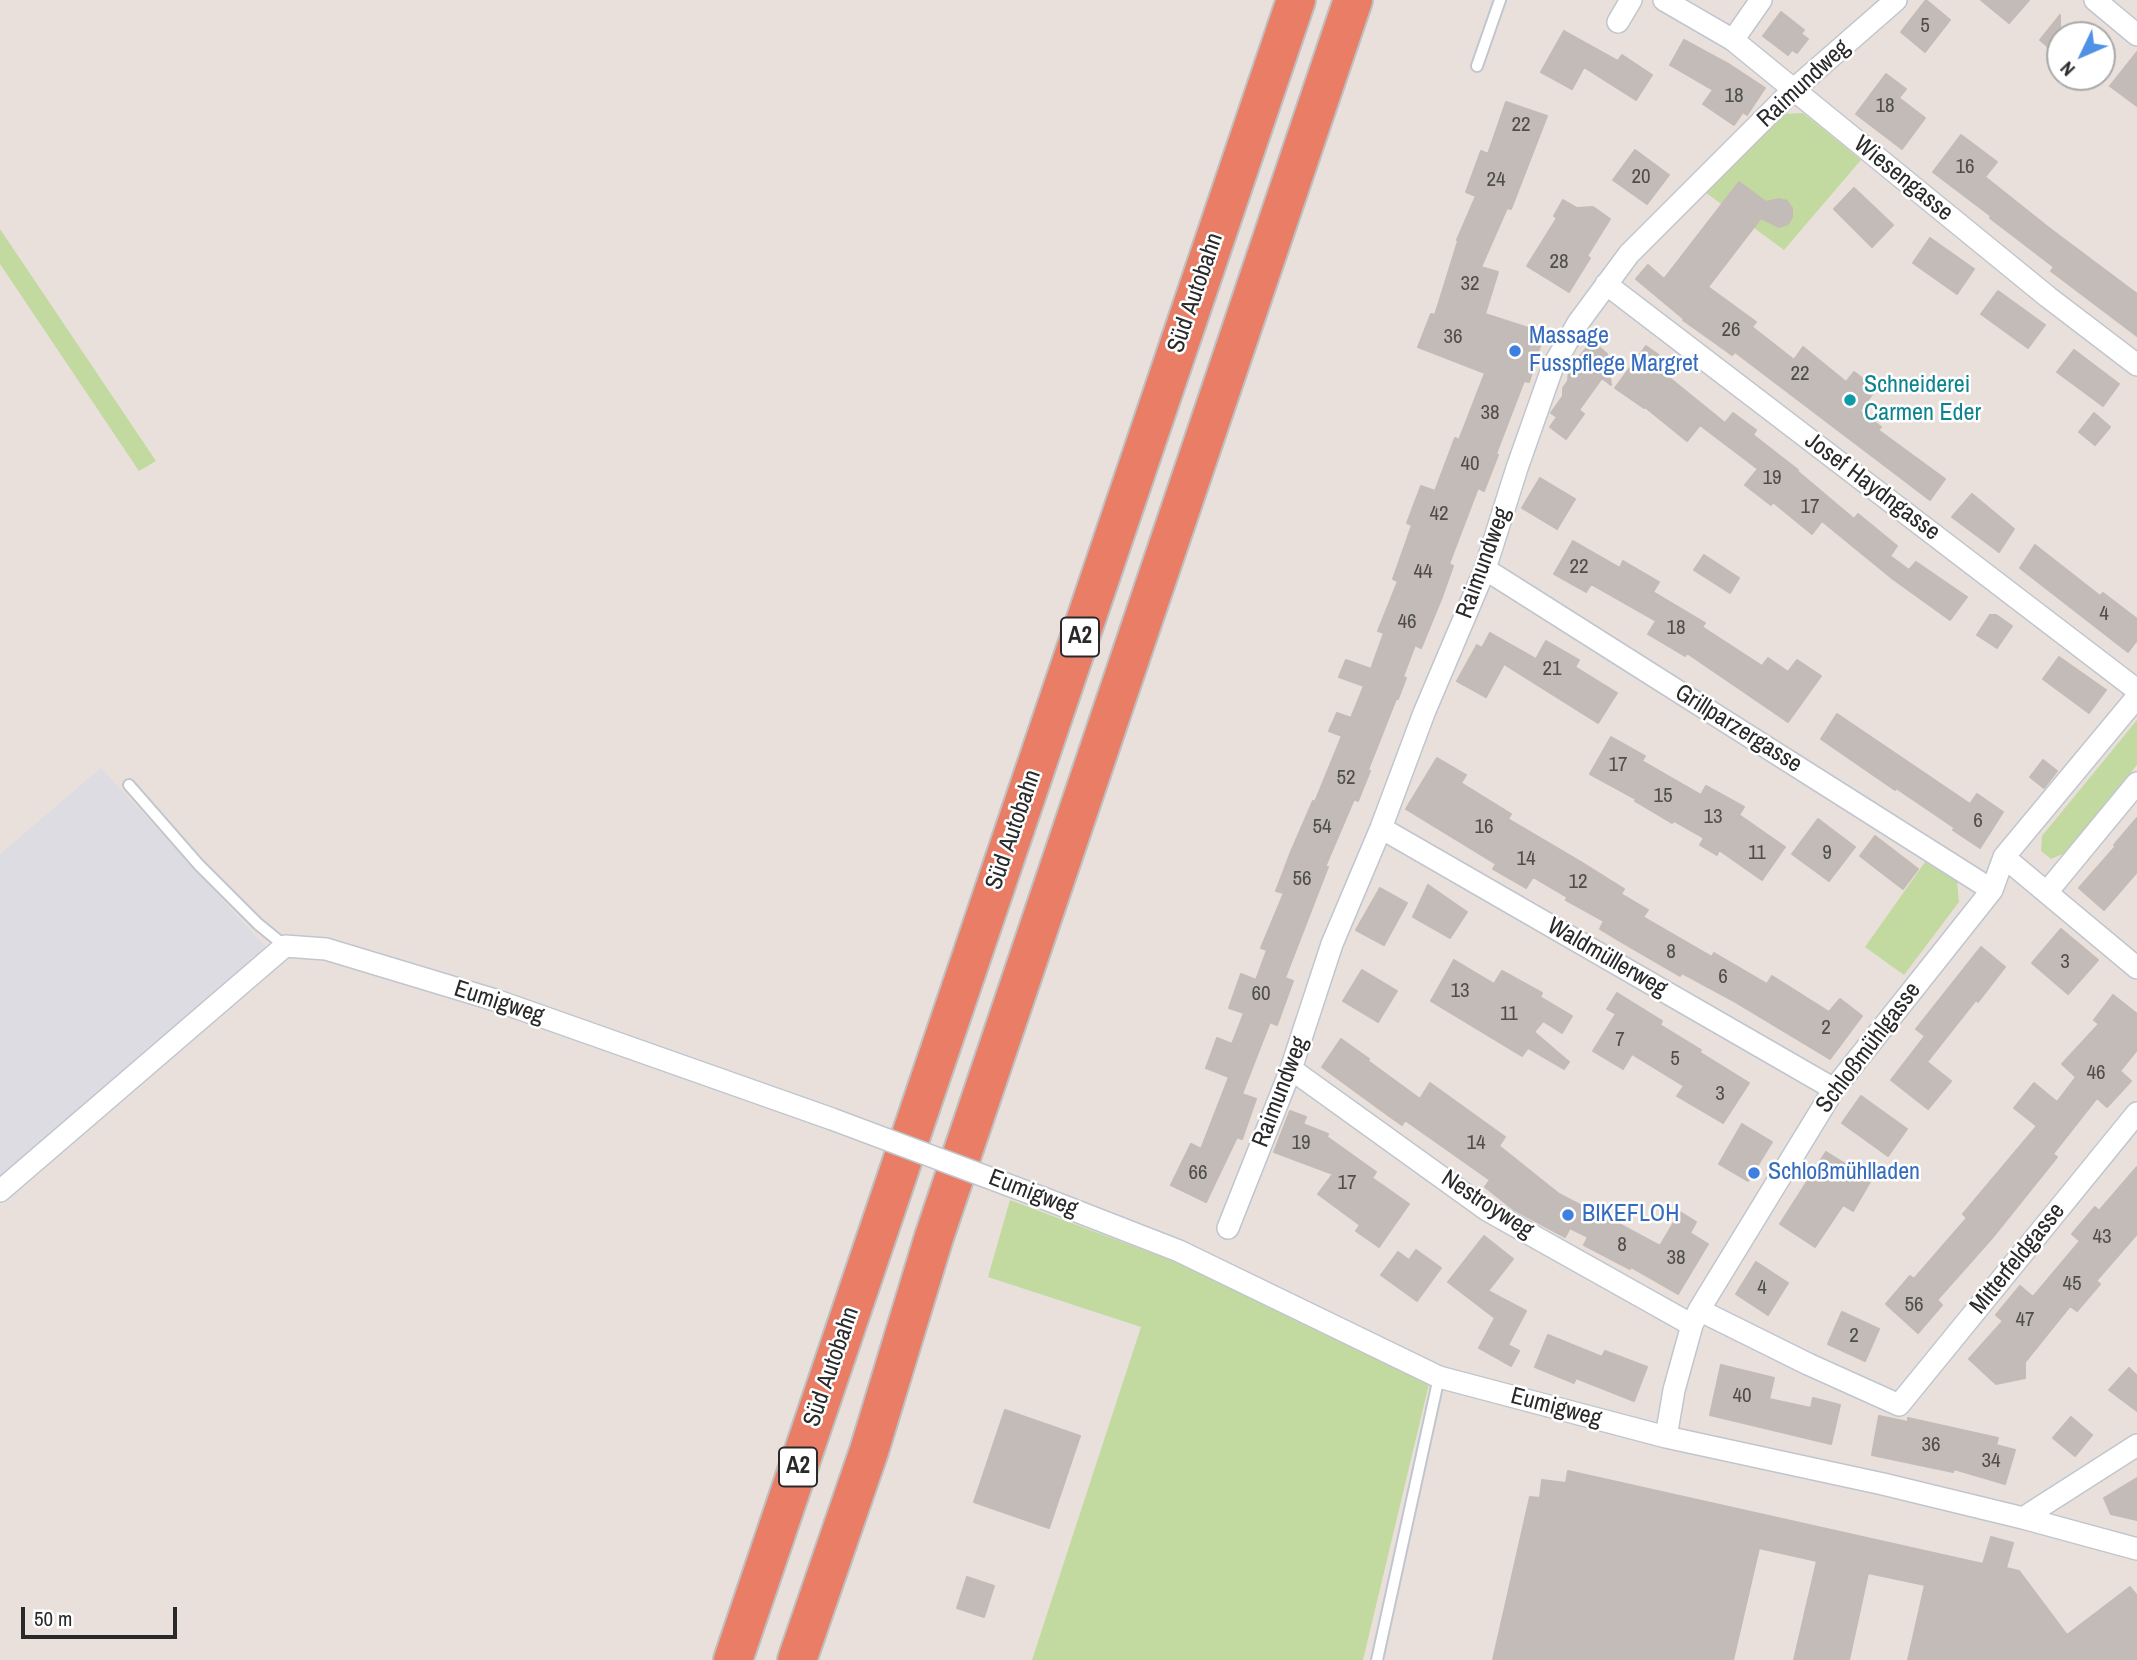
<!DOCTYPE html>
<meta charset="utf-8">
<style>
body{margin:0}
#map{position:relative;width:2137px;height:1660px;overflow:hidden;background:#e9e0dc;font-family:"Archivo Narrow",sans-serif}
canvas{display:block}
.north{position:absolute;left:2046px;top:21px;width:70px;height:70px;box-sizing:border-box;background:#fff;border:2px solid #a9a9a9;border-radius:50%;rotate:226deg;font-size:19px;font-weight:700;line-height:28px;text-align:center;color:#292929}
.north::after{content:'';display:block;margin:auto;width:24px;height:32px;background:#4f91e4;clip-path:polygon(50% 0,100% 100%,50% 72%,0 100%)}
.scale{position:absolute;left:21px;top:1607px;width:156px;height:32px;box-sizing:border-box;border:4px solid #292929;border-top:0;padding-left:9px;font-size:21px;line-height:24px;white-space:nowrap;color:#292929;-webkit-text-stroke:5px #fff;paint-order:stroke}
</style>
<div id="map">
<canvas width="2137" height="1660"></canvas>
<div class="north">N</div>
<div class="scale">50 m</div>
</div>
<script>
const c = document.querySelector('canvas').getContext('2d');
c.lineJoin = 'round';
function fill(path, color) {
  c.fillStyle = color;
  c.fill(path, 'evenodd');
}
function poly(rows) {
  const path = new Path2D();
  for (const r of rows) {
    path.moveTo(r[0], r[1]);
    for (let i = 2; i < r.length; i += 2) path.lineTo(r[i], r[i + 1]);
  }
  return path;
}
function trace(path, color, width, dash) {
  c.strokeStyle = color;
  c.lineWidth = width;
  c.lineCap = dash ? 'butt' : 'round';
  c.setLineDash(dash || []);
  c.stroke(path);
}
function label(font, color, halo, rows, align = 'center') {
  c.font = font + ' "Archivo Narrow",sans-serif';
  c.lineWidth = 5;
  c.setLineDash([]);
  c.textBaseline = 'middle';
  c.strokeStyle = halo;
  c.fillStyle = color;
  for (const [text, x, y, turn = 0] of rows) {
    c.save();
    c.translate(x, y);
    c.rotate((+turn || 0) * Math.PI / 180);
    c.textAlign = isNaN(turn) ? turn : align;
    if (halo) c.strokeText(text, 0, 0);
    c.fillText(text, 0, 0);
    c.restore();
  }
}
fill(poly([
 [101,768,274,956,0,1179,0,854]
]), '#dcdce2');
fill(poly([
 [1803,113,1861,160,1784,250,1705,192,1783,114],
 [0,229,156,461,139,471,0,264],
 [2137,720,2137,765,2065,853,2051,859,2041,851,2042,836],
 [1925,862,1957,881,1959,902,1904,975,1865,947],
 [1010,1200,1261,1294,1429,1384,1363,1660,1032,1660,1141,1327,988,1277]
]), '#c2da9f');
const building = poly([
 [1926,0,1950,20,1925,52,1901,32,1926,0],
 [1981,0,2029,0,2009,23,1981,0],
 [1781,12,1804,30,1801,34,1808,39,1797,53,1792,50,1788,55,1763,36,1781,12],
 [2060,15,2060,57,2040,40,2060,15],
 [1564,31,1618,61,1622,55,1652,75,1636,100,1584,67,1572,89,1541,72,1564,31],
 [1684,40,1730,65,1765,88,1747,115,1743,112,1734,125,1703,104,1713,90,1670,65,1684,40],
 [2137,52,2137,106,2110,86,2137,52],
 [1886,74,1906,89,1899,98,1925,118,1902,149,1856,114,1886,74],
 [1506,102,1547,116,1511,209,1507,208,1481,267,1498,272,1485,314,1544,333,1529,382,1524,381,1496,454,1498,455,1484,491,1478,488,1449,564,1453,566,1442,597,1421,648,1415,645,1403,677,1406,678,1398,699,1396,699,1368,770,1370,771,1358,801,1354,799,1325,867,1328,867,1285,978,1293,981,1277,1025,1270,1022,1242,1094,1256,1099,1242,1139,1237,1137,1206,1202,1171,1185,1191,1144,1201,1149,1229,1077,1206,1068,1217,1038,1232,1044,1244,1013,1229,1008,1241,974,1256,980,1267,950,1261,948,1284,893,1276,891,1290,854,1313,801,1315,802,1342,736,1329,731,1337,713,1351,718,1364,686,1339,677,1346,660,1371,669,1384,633,1378,631,1398,581,1393,579,1412,525,1407,523,1421,486,1435,491,1455,438,1459,440,1485,373,1418,347,1431,314,1435,315,1458,241,1457,240,1476,196,1466,192,1481,151,1488,154,1506,102],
 [1961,135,1997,162,1985,177,2049,228,2137,294,2137,336,2051,271,2054,267,1990,218,1991,216,1933,172,1961,135],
 [1635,150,1669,175,1647,204,1613,180,1635,150],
 [1739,182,1766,202,1779,199,1787,201,1792,208,1792,217,1788,224,1779,227,1761,218,1708,287,1756,322,1752,327,1794,360,1803,347,1846,382,1854,372,1876,389,1860,411,1881,427,1878,430,1945,479,1930,500,1735,352,1732,355,1683,320,1684,319,1636,279,1648,265,1664,279,1739,182],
 [1854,188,1893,225,1872,247,1834,209,1854,188],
 [1563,200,1577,208,1593,207,1610,219,1587,256,1590,258,1569,292,1527,266,1557,218,1554,216,1563,200],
 [1930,238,1974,269,1957,294,1913,263,1930,238],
 [1998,291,2045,325,2028,348,1981,314,1998,291],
 [1588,346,1592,349,1599,347,1607,354,1611,385,1602,378,1579,410,1584,414,1566,439,1550,427,1557,417,1551,413,1563,396,1563,388,1568,381,1569,370,1588,346],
 [1646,346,1674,366,1667,376,1725,423,1733,413,1756,430,1753,435,1798,470,1797,471,1854,519,1858,514,1897,546,1890,556,1909,570,1916,562,1967,597,1950,620,1893,579,1822,521,1812,534,1773,502,1771,505,1745,485,1758,469,1700,425,1687,441,1645,407,1644,408,1615,388,1646,346],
 [2074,350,2119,384,2103,406,2057,372,2074,350],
 [2094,413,2110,427,2095,445,2079,432,2094,413],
 [1540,478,1575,499,1557,529,1522,508,1540,478],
 [1972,494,2014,529,1999,552,1952,517,1972,494],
 [1573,541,1620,568,1623,561,1659,582,1653,592,1705,623,1702,627,1762,666,1768,658,1788,672,1797,660,1821,676,1788,722,1687,653,1685,656,1648,634,1656,621,1591,584,1586,592,1554,574,1573,541],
 [2035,545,2100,596,2103,593,2137,619,2137,640,2128,652,2020,568,2035,545],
 [1704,555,1739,578,1730,593,1694,570,1704,555],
 [1990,615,1996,615,2012,626,1997,648,1977,635,1990,615],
 [1490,633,1536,659,1546,641,1579,660,1575,667,1617,693,1598,723,1504,664,1486,697,1457,681,1477,645,1482,648,1490,633],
 [2059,657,2106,690,2089,713,2043,679,2059,657],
 [1837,714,1970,804,1977,794,2003,812,1980,848,1953,830,1955,828,1896,788,1895,790,1821,739,1837,714],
 [1611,737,1645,756,1642,761,1701,795,1706,786,1744,807,1739,815,1785,847,1762,880,1719,850,1717,855,1700,845,1704,838,1674,821,1672,823,1635,801,1636,799,1590,774,1611,737],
 [1437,758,1466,775,1461,783,1511,814,1508,819,1581,862,1624,889,1621,894,1648,910,1643,917,1712,957,1714,953,1767,984,1772,976,1829,1012,1840,999,1862,1016,1830,1059,1732,1000,1682,973,1680,976,1618,940,1600,929,1604,921,1566,900,1567,897,1533,877,1526,888,1493,869,1496,864,1406,809,1437,758],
 [2043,760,2057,771,2044,788,2030,777,2043,760],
 [2137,818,2137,872,2104,910,2079,888,2116,846,2114,845,2137,818],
 [1818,819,1855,847,1829,881,1792,854,1818,819],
 [1875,836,1918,869,1903,889,1860,856,1875,836],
 [1428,885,1467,912,1450,938,1413,917,1428,885],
 [1380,888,1407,903,1384,945,1356,930,1380,888],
 [2061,929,2098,960,2068,994,2032,963,2061,929],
 [1981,947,2005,967,1978,1002,1976,1000,1927,1062,1951,1081,1928,1109,1891,1080,1925,1036,1916,1029,1981,947],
 [1454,960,1494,984,1502,971,1542,993,1540,997,1572,1016,1562,1033,1543,1021,1534,1032,1569,1062,1564,1069,1528,1048,1522,1056,1431,1001,1454,960],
 [1362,970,1397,991,1378,1022,1343,1001,1362,970],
 [1617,993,1662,1021,1660,1025,1701,1050,1699,1052,1749,1083,1723,1123,1677,1096,1684,1086,1632,1054,1623,1069,1593,1051,1616,1014,1607,1009,1617,993],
 [2113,995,2137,1014,2137,1050,2120,1071,2131,1081,2107,1107,2097,1098,2053,1154,2057,1157,1992,1238,1937,1300,1942,1305,1918,1333,1886,1304,1910,1276,1914,1279,1967,1218,1963,1214,2037,1126,2014,1108,2034,1083,2057,1102,2076,1077,2062,1064,2099,1024,2094,1020,2113,995],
 [1341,1039,1369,1059,1368,1061,1420,1099,1430,1083,1505,1137,1499,1146,1559,1194,1618,1225,1619,1224,1660,1246,1680,1212,1696,1222,1690,1233,1708,1244,1678,1294,1631,1267,1630,1269,1584,1245,1588,1237,1570,1228,1565,1237,1513,1209,1485,1187,1490,1180,1405,1120,1402,1125,1389,1116,1322,1067,1341,1039],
 [1861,1096,1907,1129,1888,1156,1842,1123,1861,1096],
 [1290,1111,1306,1117,1303,1124,1328,1134,1327,1137,1376,1172,1372,1178,1409,1204,1379,1247,1356,1231,1360,1225,1318,1194,1333,1174,1274,1152,1290,1111],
 [1742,1124,1772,1142,1748,1181,1719,1164,1742,1124],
 [1826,1152,1871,1180,1853,1211,1843,1205,1815,1247,1780,1224,1826,1152],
 [2137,1167,2137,1234,2096,1281,2100,1284,2077,1311,2070,1306,2025,1362,2025,1378,1996,1384,1969,1359,2003,1321,1996,1315,2020,1286,2033,1297,2080,1241,2072,1234,2095,1207,2099,1211,2137,1167],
 [1484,1236,1513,1259,1488,1291,1526,1311,1508,1345,1519,1351,1511,1366,1479,1348,1495,1318,1448,1282,1484,1236],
 [1416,1250,1441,1268,1417,1301,1381,1275,1398,1252,1409,1260,1416,1250],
 [1756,1262,1788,1283,1768,1315,1736,1294,1756,1262],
 [1842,1312,1879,1329,1865,1361,1828,1344,1842,1312],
 [1548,1335,1602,1357,1605,1351,1647,1367,1634,1401,1576,1378,1574,1383,1535,1367,1548,1335],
 [1721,1365,1774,1378,1769,1399,1811,1408,1813,1398,1840,1405,1831,1444,1710,1415,1721,1365],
 [2129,1368,2137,1376,2137,1411,2109,1390,2129,1368],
 [1005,1410,1080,1436,1049,1528,974,1502,1005,1410],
 [1879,1416,1908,1422,1908,1418,1998,1438,1996,1445,2015,1450,2005,1484,1954,1469,1953,1472,1872,1455,1879,1416],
 [2071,1417,2092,1435,2075,1456,2053,1438,2071,1417],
 [1568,1471,1983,1564,1991,1537,2013,1543,2006,1568,2019,1571,2067,1635,2130,1587,2137,1596,2137,1660,1908,1660,1925,1585,1868,1573,1849,1660,1794,1660,1817,1561,1759,1548,1733,1660,1493,1660,1530,1497,1540,1498,1542,1480,1566,1483,1568,1471],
 [2137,1478,2137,1520,2111,1514,2104,1498,2137,1478],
 [967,1577,994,1586,984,1617,957,1608,967,1577]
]);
fill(building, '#c2bbb7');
trace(building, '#c4bbb6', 2);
const service = poly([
 [1477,66,1500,0],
 [129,785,199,865,258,924,285,946],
 [1377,1660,1439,1377]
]);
const minor = poly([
 [1664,0,1733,40,2048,297,2137,365],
 [2095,0,2137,35],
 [1618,22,1631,0],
 [1733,40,1761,0],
 [1606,284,2137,690],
 [1485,569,1992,890],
 [1381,828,1834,1089],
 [2004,857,2137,968],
 [2047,892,2137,783],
 [1291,1069,1487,1210,1692,1325],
 [0,1191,285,946,326,949,495,1000,832,1119],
 [1043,1198,1179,1251,1439,1377,1666,1437,1883,1484,2023,1518,2137,1549],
 [1228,1228,1291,1069,1332,944,1381,828,1424,713,1485,569,1517,468,1553,366,1578,323,1629,254,1793,90,1896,0],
 [1699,1310,1808,1364,1899,1405,2137,1113],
 [1666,1437,1674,1390,1692,1325,1699,1310,1834,1089,1992,890,2004,857,2137,697],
 [2023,1518,2137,1445]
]);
const motorway = poly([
 [733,1660,1296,0],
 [797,1660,869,1451,934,1237,1353,0]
]);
trace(service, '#c0c6ce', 14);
trace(minor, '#c0c6ce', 24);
trace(motorway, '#bfbfbf', 42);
trace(service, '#fff', 10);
trace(minor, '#fff', 21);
trace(motorway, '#ea7d66', 38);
const minorBridge = poly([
 [832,1119,1043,1198]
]);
trace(minorBridge, '#c0c6ce', 24, []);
trace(minorBridge, '#fff', 21);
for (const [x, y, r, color] of [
 [1515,351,7,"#3f7fe0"],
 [1850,400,7,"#0f9aa8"],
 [1754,1173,7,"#3f7fe0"],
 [1568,1215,7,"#3f7fe0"]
]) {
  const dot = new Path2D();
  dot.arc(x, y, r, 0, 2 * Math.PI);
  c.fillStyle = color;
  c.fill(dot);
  trace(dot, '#fff', 2.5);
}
label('21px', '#4f4e4c', null, [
 ["5",1925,26],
 ["18",1734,96],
 ["18",1885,106],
 ["22",1521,125],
 ["16",1965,167],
 ["20",1641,177],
 ["24",1496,180],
 ["28",1559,262],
 ["32",1470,284],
 ["26",1731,330],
 ["36",1453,337],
 ["22",1800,374],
 ["38",1490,413],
 ["40",1470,464],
 ["19",1772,478],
 ["17",1810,507],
 ["42",1439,514],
 ["22",1579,567],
 ["44",1423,572],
 ["4",2104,614],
 ["46",1407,622],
 ["18",1676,628],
 ["21",1552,669],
 ["17",1618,765],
 ["52",1346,778],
 ["15",1663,796],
 ["13",1713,817],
 ["6",1978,821],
 ["54",1322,827],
 ["16",1484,827],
 ["11",1757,853],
 ["9",1827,853],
 ["14",1526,859],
 ["56",1302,879],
 ["12",1578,882],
 ["8",1671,952],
 ["3",2065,962],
 ["6",1723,977],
 ["13",1460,991],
 ["60",1261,994],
 ["11",1509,1014],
 ["2",1826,1028],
 ["7",1620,1040],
 ["5",1675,1059],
 ["46",2096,1073],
 ["3",1720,1094],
 ["19",1301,1143],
 ["14",1476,1143],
 ["66",1198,1173],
 ["17",1347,1183],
 ["43",2102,1237],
 ["8",1622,1245],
 ["38",1676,1258],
 ["45",2072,1284],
 ["4",1762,1288],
 ["56",1914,1305],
 ["47",2025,1320],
 ["2",1854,1336],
 ["40",1742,1396],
 ["36",1931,1445],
 ["34",1991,1461]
]);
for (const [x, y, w] of [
 [1080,637,38],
 [798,1467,38]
]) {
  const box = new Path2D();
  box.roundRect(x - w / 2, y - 19.5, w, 39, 5);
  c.fillStyle = '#fff';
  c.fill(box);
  trace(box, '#292929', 2);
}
label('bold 23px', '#292929', null, [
 ["A2",1080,637],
 ["A2",798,1467]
]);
label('24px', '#292929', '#fff', [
 ["Raimundweg",1804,84,-43],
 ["Wiesengasse",1903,179,39],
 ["Süd Autobahn",1196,293,-71],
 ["Josef Haydngasse",1872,487,37],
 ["Raimundweg",1484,563,-70],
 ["Grillparzergasse",1738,729,32],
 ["Süd Autobahn",1014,830,-71],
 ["Waldmüllerweg",1607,958,30],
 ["Eumigweg",499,1003,18],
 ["Schloßmühlgasse",1869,1048,-53],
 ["Raimundweg",1281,1092,-69],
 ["Eumigweg",1033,1194,21],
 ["Nestroyweg",1487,1205,33],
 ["Mitterfeldgasse",2018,1259,-51],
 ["Süd Autobahn",832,1367,-71],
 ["Eumigweg",1556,1408,15]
]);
label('24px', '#366cbe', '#fff', [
 ["Massage",1529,337],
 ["Fusspflege Margret",1529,365],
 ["Schloßmühlladen",1768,1173],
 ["BIKEFLOH",1582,1215]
], 'left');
label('24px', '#0d838f', '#fff', [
 ["Schneiderei",1864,386],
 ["Carmen Eder",1864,414]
], 'left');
</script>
